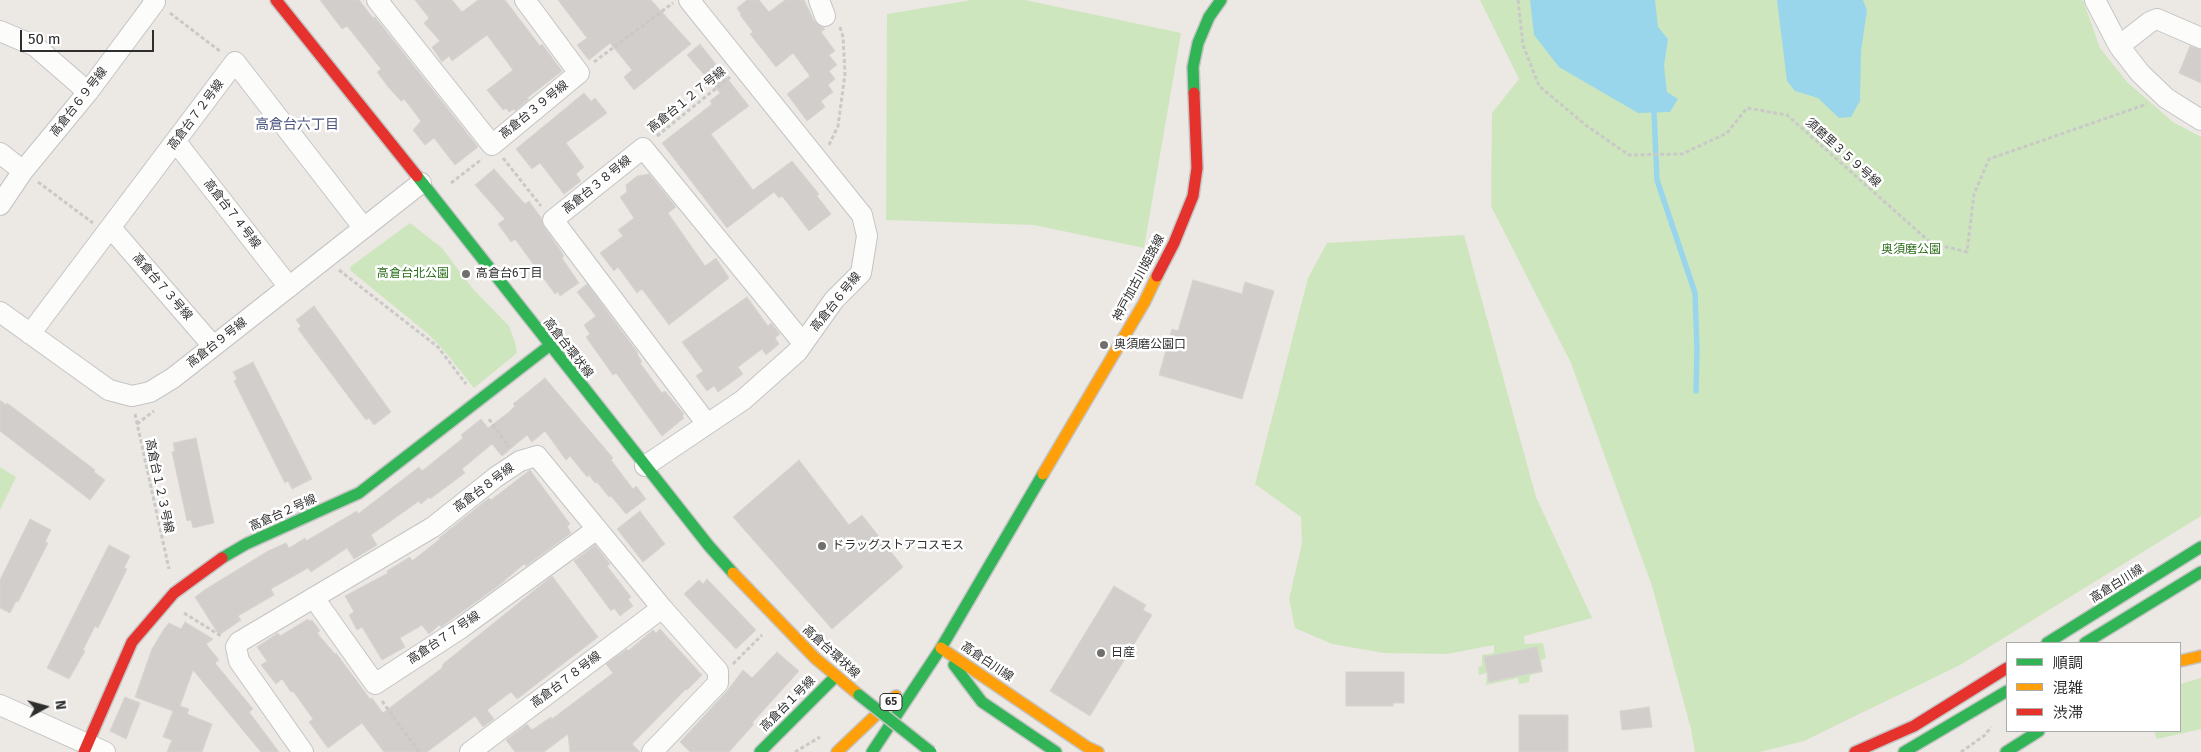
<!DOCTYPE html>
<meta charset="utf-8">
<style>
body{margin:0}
#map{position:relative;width:2201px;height:752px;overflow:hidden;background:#ece8e4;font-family:"Fira Sans","Noto Sans JP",sans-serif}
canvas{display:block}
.legend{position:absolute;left:2006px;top:642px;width:175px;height:90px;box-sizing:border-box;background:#fff;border:1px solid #ababab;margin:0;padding:6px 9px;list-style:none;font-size:15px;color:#2e2e2e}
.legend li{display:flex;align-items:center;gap:10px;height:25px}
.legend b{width:25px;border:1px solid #ababab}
.north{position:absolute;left:20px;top:682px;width:50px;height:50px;-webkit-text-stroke:4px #fff;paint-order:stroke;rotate:83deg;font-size:14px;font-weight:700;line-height:20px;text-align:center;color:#2e2e2e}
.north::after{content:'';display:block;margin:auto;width:18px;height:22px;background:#2e2e2e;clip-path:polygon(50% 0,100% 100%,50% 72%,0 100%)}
.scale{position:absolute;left:20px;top:30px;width:134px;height:22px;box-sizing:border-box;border:2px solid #2e2e2e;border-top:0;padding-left:6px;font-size:15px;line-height:18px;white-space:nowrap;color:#2e2e2e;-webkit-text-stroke:4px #fff;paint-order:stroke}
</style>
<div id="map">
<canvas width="2201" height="752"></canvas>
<ul class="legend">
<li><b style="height:6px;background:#30b455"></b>順調</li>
<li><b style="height:6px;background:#ff9f0a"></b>混雑</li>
<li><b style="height:6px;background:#e5322d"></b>渋滞</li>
</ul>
<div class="north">N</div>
<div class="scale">50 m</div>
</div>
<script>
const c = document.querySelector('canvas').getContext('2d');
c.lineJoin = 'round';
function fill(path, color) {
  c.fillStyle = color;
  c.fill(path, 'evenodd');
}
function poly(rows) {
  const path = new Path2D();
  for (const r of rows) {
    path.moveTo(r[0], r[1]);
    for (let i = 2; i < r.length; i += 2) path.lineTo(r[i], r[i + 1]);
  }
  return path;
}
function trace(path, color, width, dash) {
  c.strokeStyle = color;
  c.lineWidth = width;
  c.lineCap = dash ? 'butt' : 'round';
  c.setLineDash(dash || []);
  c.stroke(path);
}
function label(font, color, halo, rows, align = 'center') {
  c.font = font + ' "Fira Sans","Noto Sans JP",sans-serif';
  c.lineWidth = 5;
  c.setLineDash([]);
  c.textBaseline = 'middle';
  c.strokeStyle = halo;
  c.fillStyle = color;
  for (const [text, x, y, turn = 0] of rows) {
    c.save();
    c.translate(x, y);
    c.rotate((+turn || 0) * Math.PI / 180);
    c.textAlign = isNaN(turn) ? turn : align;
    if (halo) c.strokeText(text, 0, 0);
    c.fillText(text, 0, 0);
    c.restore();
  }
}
fill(poly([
 [971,0,1025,0,1181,33,1144,248,1034,225,886,220,887,14],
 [1480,0,2083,0,2100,48,2127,82,2173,122,2201,137,2201,516,1960,665,1804,741,1760,752,1695,752,1691,729,1652,586,1571,363,1491,206,1492,113,1519,79],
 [410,223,442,248,473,289,509,326,515,342,517,353,474,388,441,347,427,333,351,271,350,267],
 [1464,235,1536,497,1592,618,1524,636,1525,644,1543,643,1546,658,1541,660,1543,672,1530,675,1529,682,1519,684,1518,678,1486,685,1487,673,1479,675,1478,667,1482,666,1482,655,1494,653,1494,645,1447,654,1384,653,1332,644,1295,628,1289,599,1302,544,1301,517,1255,484,1308,278,1327,243],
 [0,467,16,477,0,510],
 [2201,678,2201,729,2157,739,2154,731,2180,731,2180,684]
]), '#cee6be');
fill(poly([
 [1530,0,1655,0,1658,27,1668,39,1664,66,1667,92,1678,99,1670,112,1638,113,1559,67,1534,35],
 [1777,0,1863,0,1867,10,1861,51,1860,101,1851,117,1839,118,1818,98,1795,91,1787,81]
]), '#99d6ec');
trace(poly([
 [1654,113,1657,180,1695,293,1697,350,1696,391]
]), '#99d6ec', 5.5);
const building = poly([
 [320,0,359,0,373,18,375,17,478,147,455,165,434,138,425,145,413,130,421,121,404,99,401,101,389,88,377,72,381,69,347,26,342,29,320,0],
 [415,0,452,0,462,12,478,0,505,0,540,46,542,44,562,71,527,98,529,99,515,111,514,109,509,112,506,108,503,110,487,90,513,70,487,35,452,61,449,56,442,62,432,47,440,41,424,23,429,18,415,0],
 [558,0,651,0,691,44,634,90,624,77,632,70,610,43,589,60,577,45,587,38,558,0],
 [747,0,759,0,769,12,785,0,804,0,814,21,825,29,821,32,835,51,829,55,837,65,829,71,835,79,828,85,833,92,821,101,825,107,807,121,787,94,810,76,793,53,776,67,750,34,753,32,740,15,741,14,737,8,747,0],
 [700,44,749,106,711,134,753,190,792,161,819,194,817,196,831,214,809,231,782,196,779,198,774,192,727,228,662,143,712,104,710,101,720,93,687,55,700,44],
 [2190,46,2201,50,2201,83,2179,73,2190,46],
 [584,93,591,101,595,98,607,113,566,143,584,167,576,174,581,181,564,194,540,163,532,169,516,149,584,93],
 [494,169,525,204,529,201,542,219,544,227,558,247,564,256,562,258,579,283,560,296,558,292,555,294,515,239,511,242,498,224,505,219,475,185,494,169],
 [649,174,676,207,668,213,705,266,716,258,729,278,669,325,642,289,637,293,618,267,614,271,600,253,623,236,618,230,634,218,620,197,627,192,626,185,637,176,649,174],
 [1193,280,1242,294,1245,282,1274,291,1242,399,1159,375,1172,329,1178,331,1193,280],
 [587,284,638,353,637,354,642,362,640,363,662,393,665,391,684,414,682,416,684,418,662,436,616,373,613,375,586,337,590,334,584,325,596,316,577,292,587,284],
 [747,297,768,326,771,323,780,334,775,338,779,344,766,355,762,349,738,367,743,374,718,392,714,386,707,391,696,376,703,371,682,342,747,297],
 [314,306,391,412,374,425,369,418,366,420,298,329,301,326,296,320,314,306],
 [253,362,312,479,292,489,288,481,285,483,234,381,237,379,233,372,253,362],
 [545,378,613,458,611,460,633,489,636,486,646,499,626,514,611,496,609,497,597,482,595,483,589,475,587,477,570,456,566,460,545,431,532,442,527,435,502,456,492,444,462,469,465,473,430,499,429,497,421,504,419,501,371,535,377,545,354,559,347,548,311,572,308,568,271,589,274,595,238,616,241,620,219,635,195,597,206,589,268,551,286,543,289,548,305,538,306,541,357,511,358,514,419,467,422,471,463,438,461,435,481,419,488,428,509,412,515,406,513,404,545,378],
 [0,400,6,405,7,403,23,415,95,470,94,472,105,480,90,500,0,431,0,400],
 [196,438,214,523,193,528,191,520,187,521,172,452,175,451,173,443,196,438],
 [799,460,849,525,862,515,903,567,832,629,733,517,799,460],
 [530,470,570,524,567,526,571,533,526,566,524,564,498,586,441,627,439,625,429,634,422,625,400,638,405,647,382,660,362,627,357,630,349,615,354,612,345,596,388,573,387,571,410,557,412,561,440,539,439,538,489,498,491,500,530,470],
 [640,511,665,544,643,562,617,529,640,511],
 [30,519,51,530,45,542,48,543,18,602,16,601,10,613,0,608,0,580,30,519],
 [109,545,130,556,124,568,127,569,98,628,95,626,83,650,85,651,69,679,47,668,109,545],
 [595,545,610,564,607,566,631,597,628,599,633,606,620,616,614,608,611,611,574,561,595,545],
 [552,576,598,637,517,699,511,692,487,710,494,719,483,727,475,716,427,752,384,752,362,723,328,748,309,722,313,719,293,691,291,692,282,679,276,684,261,665,267,661,257,647,278,633,280,636,308,619,310,621,312,620,320,631,317,633,335,654,336,653,370,699,372,698,383,713,442,668,443,664,552,576],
 [707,579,756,630,736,649,684,594,699,580,703,584,707,579],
 [1114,586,1146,605,1143,610,1152,615,1090,716,1050,691,1114,586],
 [185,622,213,639,206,644,219,660,215,663,253,709,249,712,279,752,261,752,193,670,180,706,189,709,187,714,212,724,202,752,167,752,172,740,163,737,173,711,135,697,152,649,164,629,169,623,181,629,185,622],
 [660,629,702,675,687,690,686,689,632,744,640,752,570,752,568,734,544,752,515,752,506,740,527,724,532,730,551,717,552,719,613,673,606,664,627,649,628,651,653,630,656,633,660,629],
 [1537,647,1542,671,1489,682,1484,657,1537,647],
 [777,652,799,671,752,723,754,724,729,752,690,752,680,742,727,691,743,670,752,678,777,652],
 [1346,672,1404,672,1404,703,1393,703,1393,706,1346,706,1346,672],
 [125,697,140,703,126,739,110,731,125,697],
 [1649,707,1652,727,1622,730,1620,711,1649,707],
 [1519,715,1568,715,1568,752,1519,752,1519,715]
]);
fill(building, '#d1cecb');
trace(building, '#d7d4d0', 1);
const street = poly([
 [377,0,492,145,579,73,525,0],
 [819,0,825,16],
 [2095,0,2119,46,2140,73,2166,98,2201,120],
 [0,31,35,46,88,92],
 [2119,46,2150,22,2157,19,2201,38],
 [176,142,289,287],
 [0,153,23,171],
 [0,205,23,171,88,92,155,2,153,0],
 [111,228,213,346],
 [0,312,109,390,132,396,150,392,173,378,421,183],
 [30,334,235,62,363,227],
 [707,424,553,220,643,148,803,343],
 [645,466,743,400,797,352,834,300,861,273,867,236,862,215,689,0],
 [314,598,375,684,461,628,597,529],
 [0,705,105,752],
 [303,752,239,661,236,647,239,642,433,527,496,477,520,461,537,456,662,608,718,671,718,683,652,752],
 [470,752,662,608]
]);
const fast = poly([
 [1194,93,1193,67,1198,43,1209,17,1221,0],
 [417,176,709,546,733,573],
 [222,558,246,544,359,493,549,346],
 [2047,643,2201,547],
 [2085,643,2201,572],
 [954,665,982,702,1056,752],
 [760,752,836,676],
 [872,752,941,648,1043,474],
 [1904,752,2007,691],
 [2006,752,2039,731]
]);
const slow = poly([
 [1043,474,1144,303,1157,276],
 [733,573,815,658,859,695],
 [941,648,1087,747,1098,752],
 [2180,661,2201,656],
 [837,752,896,696]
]);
const jam = poly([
 [276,0,417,176],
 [1157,276,1174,243,1193,196,1197,168,1194,93],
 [84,752,132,642,174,593,222,558],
 [1855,752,1914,726,2007,668]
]);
trace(street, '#c5c4c5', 22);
trace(fast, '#c5c4c5', 14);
trace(slow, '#c5c4c5', 14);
trace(jam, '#c5c4c5', 14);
trace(poly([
 [1518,0,1523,45,1539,86,1587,126,1629,155,1682,154,1727,133,1747,108,1787,115,1931,243,1967,252,1974,194,1989,159,2147,104],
 [170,13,221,52],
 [594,62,673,3],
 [657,136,730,77],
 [829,145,838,126,845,74,843,37,840,27],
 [503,158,541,206],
 [38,182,93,223],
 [451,183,482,159],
 [339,270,438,347,466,384],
 [135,414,169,569],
 [489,419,509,447],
 [137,424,154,411],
 [184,613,221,636],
 [733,664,762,635],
 [382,701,419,752],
 [795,752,820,737],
 [1961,752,1985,735,1991,727]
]), '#c9c9c8', 3, [4, 2.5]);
trace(street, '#fcfcfb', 20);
trace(fast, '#30b455', 11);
trace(slow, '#ff9f0a', 11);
trace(jam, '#e5322d', 11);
const fastBridge = poly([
 [859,695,931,752]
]);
trace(fastBridge, '#c5c4c5', 14, []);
trace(fastBridge, '#30b455', 11);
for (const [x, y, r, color] of [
 [466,274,5,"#706f6e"],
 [1104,345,5,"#706f6e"],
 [822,546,5,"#706f6e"],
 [1101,653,5,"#706f6e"]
]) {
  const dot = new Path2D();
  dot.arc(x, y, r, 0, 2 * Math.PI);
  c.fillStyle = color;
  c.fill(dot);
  trace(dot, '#fff', 2);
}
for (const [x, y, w] of [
 [891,702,22]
]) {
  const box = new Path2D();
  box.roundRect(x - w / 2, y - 8.5, w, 17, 4);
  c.fillStyle = '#fff';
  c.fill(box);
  trace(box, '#2e2e2e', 1);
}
label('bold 11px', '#2e2e2e', null, [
 ["65",891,702]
]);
label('12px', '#2e2e2e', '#fff', [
 ["高倉台１２７号線",687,100,-39],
 ["高倉台６９号線",79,102,-52],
 ["高倉台３９号線",534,110,-39],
 ["高倉台７２号線",196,115,-53],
 ["須磨里３５９号線",1843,153,42],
 ["高倉台３８号線",597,185,-39],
 ["高倉台７４号線",232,214,52],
 ["神戸加古川姫路線",1139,278,-62],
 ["高倉台７３号線",162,287,49],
 ["高倉台６号線",836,302,-51],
 ["高倉台９号線",217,343,-38],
 ["高倉台環状線",568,348,52],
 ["高倉台１２３号線",159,486,78],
 ["高倉台８号線",484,488,-37],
 ["高倉台２号線",283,513,-24],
 ["高倉白川線",2117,584,-32],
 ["高倉台７７号線",444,638,-34],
 ["高倉台環状線",831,652,42],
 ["高倉白川線",987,662,34],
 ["高倉台７８号線",566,680,-37],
 ["高倉台１号線",788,704,-45]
]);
label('12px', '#2c6e1b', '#fff', [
 ["奥須磨公園",1911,250],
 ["高倉台北公園",413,274]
]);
label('12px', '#2e2e2e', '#fff', [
 ["高倉台6丁目",476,274],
 ["奥須磨公園口",1114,345],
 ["ドラッグストアコスモス",832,546],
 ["日産",1111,653]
], 'left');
label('14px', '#4d5680', '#fff', [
 ["高倉台六丁目",297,125]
]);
</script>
